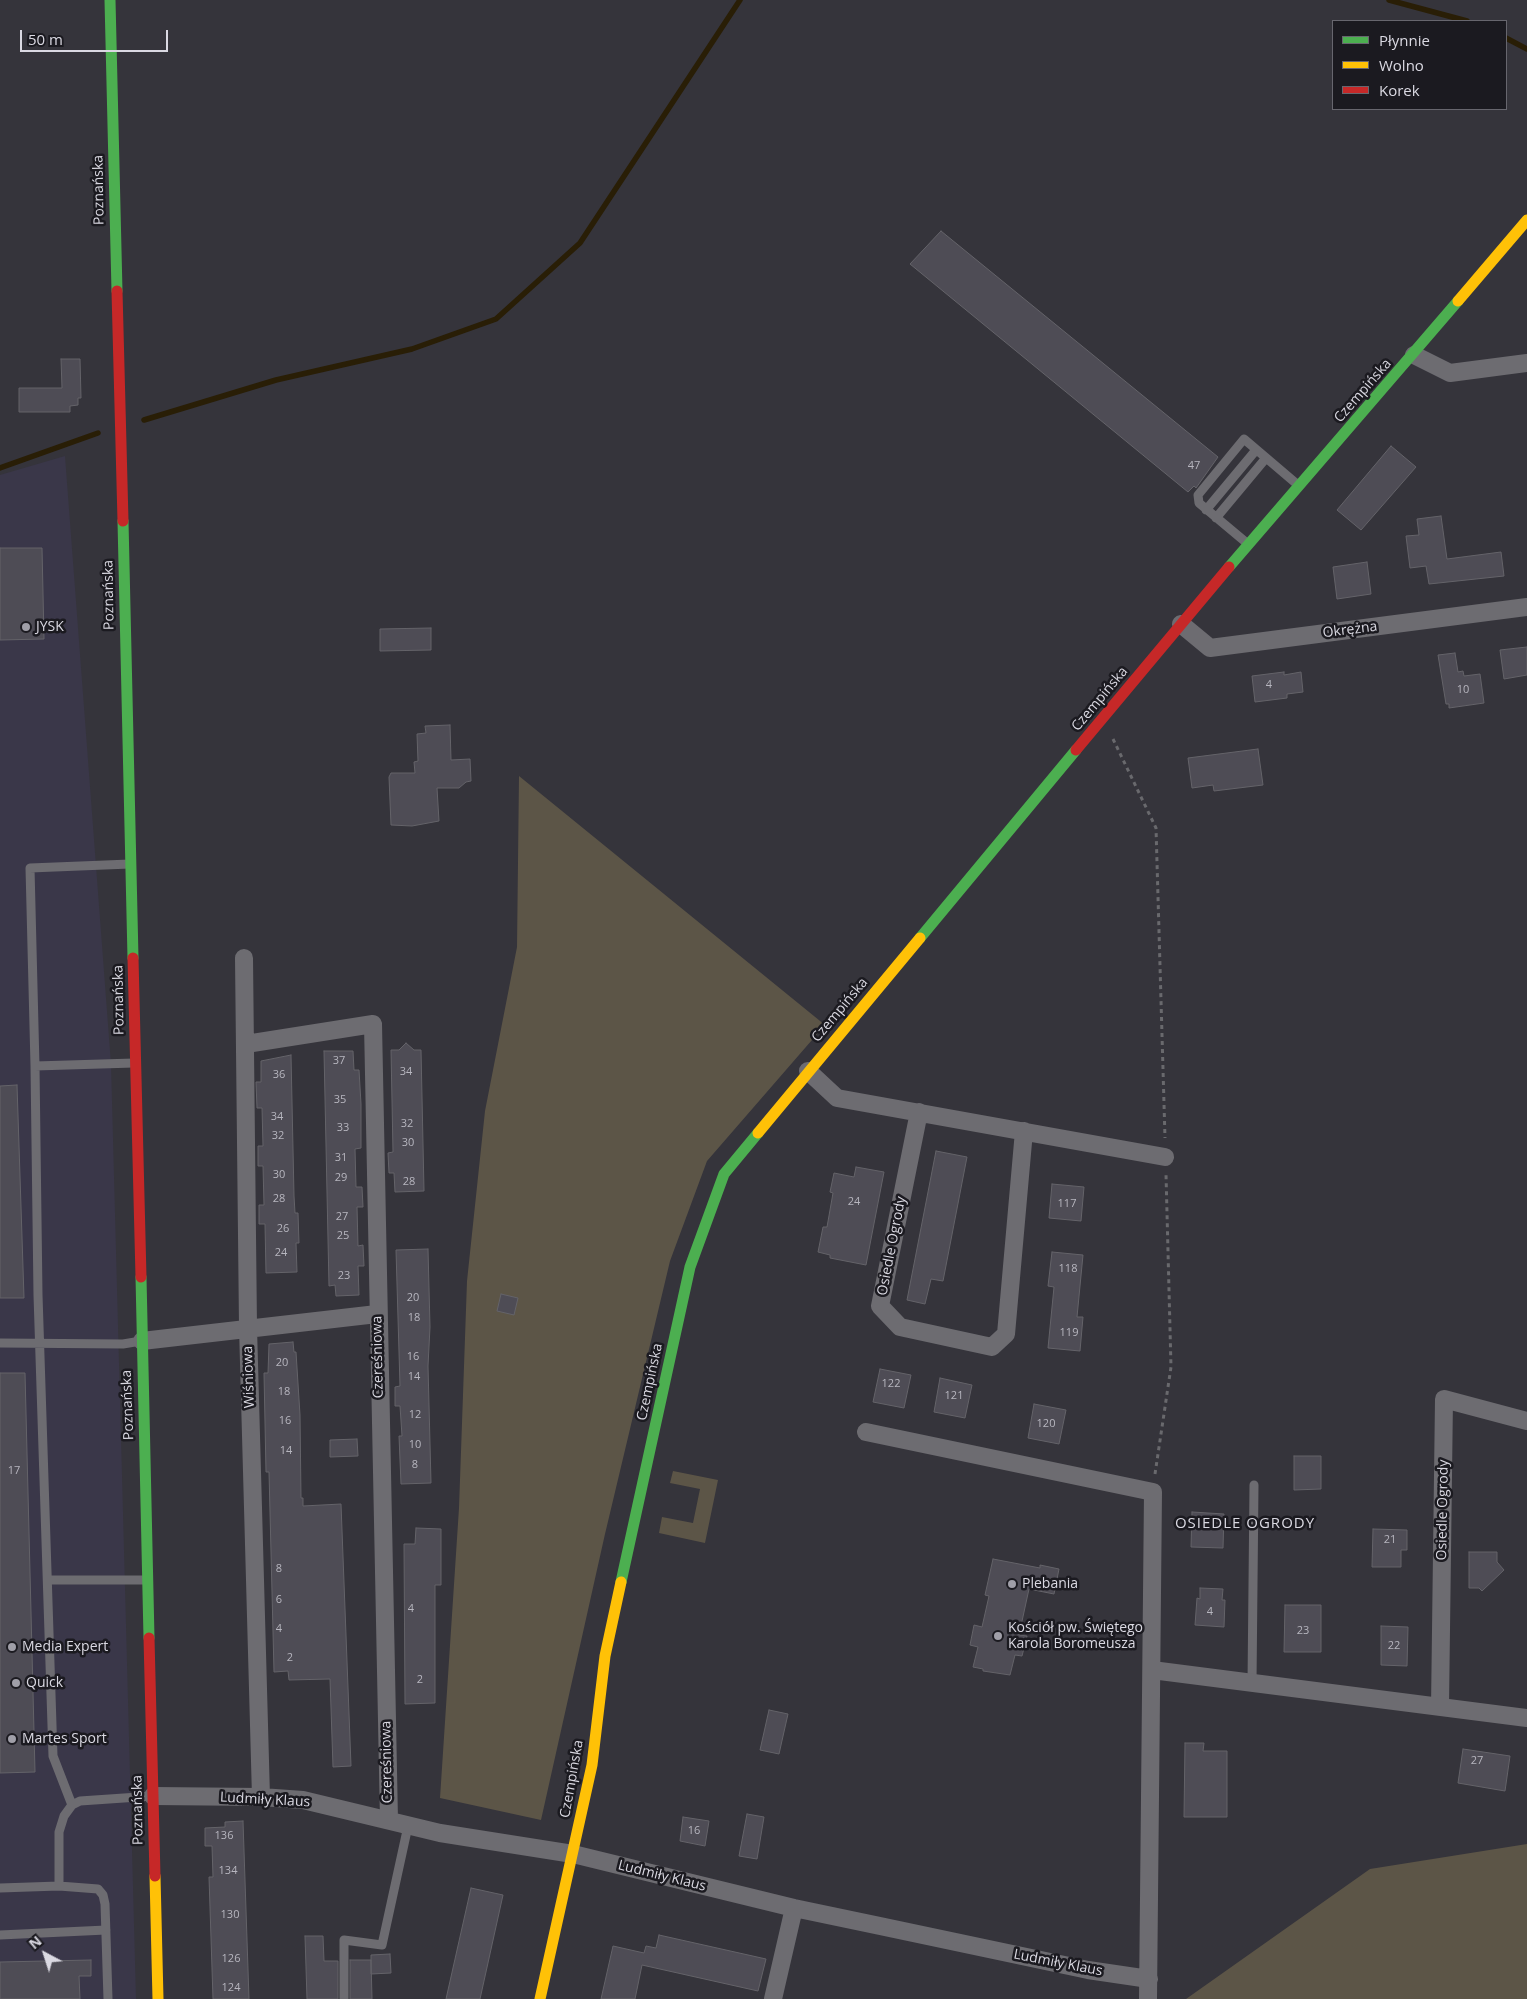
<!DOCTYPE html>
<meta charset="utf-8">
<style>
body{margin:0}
#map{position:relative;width:1527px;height:1999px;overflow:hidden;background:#35343b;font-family:"Open Sans",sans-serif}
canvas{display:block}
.legend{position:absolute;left:1332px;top:20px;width:175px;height:90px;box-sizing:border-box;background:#1b1a20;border:1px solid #67666e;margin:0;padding:6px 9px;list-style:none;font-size:15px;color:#dad9e2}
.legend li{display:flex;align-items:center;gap:10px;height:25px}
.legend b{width:25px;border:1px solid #67666e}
.north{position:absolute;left:20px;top:1929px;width:50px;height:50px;-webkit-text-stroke:4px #1b1a20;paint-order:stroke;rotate:320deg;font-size:14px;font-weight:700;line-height:20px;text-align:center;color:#dad9e2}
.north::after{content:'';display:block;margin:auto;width:18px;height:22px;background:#dad9e2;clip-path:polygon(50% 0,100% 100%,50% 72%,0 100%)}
.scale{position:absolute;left:20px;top:30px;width:148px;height:22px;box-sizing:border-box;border:2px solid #dad9e2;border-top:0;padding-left:6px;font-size:15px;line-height:18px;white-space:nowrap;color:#dad9e2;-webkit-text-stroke:4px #1b1a20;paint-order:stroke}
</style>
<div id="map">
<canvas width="1527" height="1999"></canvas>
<ul class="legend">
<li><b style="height:6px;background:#4caf50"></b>Płynnie</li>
<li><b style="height:6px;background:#ffc107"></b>Wolno</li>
<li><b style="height:6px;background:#c62828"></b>Korek</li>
</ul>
<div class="north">N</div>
<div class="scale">50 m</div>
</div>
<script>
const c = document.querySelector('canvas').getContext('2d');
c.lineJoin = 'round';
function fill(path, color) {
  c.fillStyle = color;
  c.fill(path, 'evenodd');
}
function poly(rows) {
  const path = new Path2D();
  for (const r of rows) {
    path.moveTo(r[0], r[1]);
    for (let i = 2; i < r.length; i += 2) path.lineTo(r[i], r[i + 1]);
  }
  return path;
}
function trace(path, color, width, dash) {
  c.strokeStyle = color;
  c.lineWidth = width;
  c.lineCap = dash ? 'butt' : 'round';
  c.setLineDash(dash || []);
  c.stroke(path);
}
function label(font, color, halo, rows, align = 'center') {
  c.font = font + ' "Open Sans",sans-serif';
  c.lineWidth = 5;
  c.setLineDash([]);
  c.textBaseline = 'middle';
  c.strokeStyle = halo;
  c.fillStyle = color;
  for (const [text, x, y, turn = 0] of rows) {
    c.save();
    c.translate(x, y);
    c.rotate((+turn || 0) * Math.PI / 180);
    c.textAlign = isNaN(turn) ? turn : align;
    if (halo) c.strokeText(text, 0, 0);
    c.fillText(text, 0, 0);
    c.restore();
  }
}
fill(poly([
 [65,456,111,1064,136,1999,0,1999,0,475]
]), '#3a3749');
fill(poly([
 [519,776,825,1025,707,1161,670,1261,605,1534,541,1820,440,1798,459,1508,467,1281,485,1111,517,947],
 [673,1471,718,1480,705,1543,659,1533,662,1517,693,1523,700,1489,670,1483],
 [1527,1844,1527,1999,1186,1999,1370,1869]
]), '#5c5547');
trace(poly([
 [1389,0,1467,21],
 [1506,38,1527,49],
 [144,420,276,380,412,349,496,319,580,243,740,0],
 [0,468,98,433]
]), '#291e06', 5.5);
const building = poly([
 [941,231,1218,457,1196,488,1194,486,1188,492,910,264,941,231],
 [61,359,80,359,81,398,78,398,78,405,70,406,70,412,19,412,19,388,62,388,61,359],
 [1391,446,1416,467,1361,530,1337,510,1391,446],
 [1441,516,1447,559,1501,552,1504,576,1429,584,1426,566,1410,568,1406,536,1419,535,1417,519,1441,516],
 [0,548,42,548,44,639,0,640,0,548],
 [1367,562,1371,594,1337,599,1333,567,1367,562],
 [431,628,431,650,380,651,380,629,431,628],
 [1527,647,1527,675,1504,679,1500,650,1527,647],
 [1455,653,1458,672,1463,671,1464,676,1480,674,1484,703,1449,708,1449,704,1446,704,1438,655,1455,653],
 [1284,672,1284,675,1301,672,1303,692,1287,694,1287,698,1255,702,1252,676,1284,672],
 [450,725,451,760,470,759,471,781,466,782,459,788,437,788,439,821,412,826,391,825,389,777,391,773,415,773,414,762,418,761,417,734,426,733,425,726,450,725],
 [1258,749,1263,785,1214,791,1213,785,1192,788,1188,758,1258,749],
 [406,1043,414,1050,421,1050,424,1191,395,1192,394,1173,389,1173,388,1153,393,1152,391,1050,399,1050,406,1043],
 [324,1051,353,1051,354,1070,359,1070,361,1104,361,1148,355,1149,356,1187,362,1187,363,1207,357,1207,358,1246,363,1245,364,1266,358,1266,359,1295,336,1296,335,1285,329,1286,324,1051],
 [291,1055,294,1196,295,1213,298,1213,299,1243,296,1243,297,1272,266,1273,265,1224,259,1224,259,1205,264,1205,263,1166,258,1166,258,1146,263,1146,262,1108,257,1108,256,1082,261,1082,261,1061,291,1055],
 [17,1085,24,1298,0,1298,0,1086,17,1085],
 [936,1151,967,1157,943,1281,931,1279,925,1304,907,1300,936,1151],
 [856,1167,884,1172,866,1265,830,1258,830,1255,818,1252,823,1227,827,1227,833,1193,830,1192,834,1173,854,1177,856,1167],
 [1052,1184,1084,1187,1081,1221,1049,1218,1052,1184],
 [428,1249,430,1327,428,1366,431,1483,401,1484,399,1436,402,1436,400,1406,395,1406,395,1387,400,1386,396,1250,428,1249],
 [1052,1252,1083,1255,1077,1317,1083,1317,1080,1351,1048,1348,1054,1287,1048,1286,1052,1252],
 [501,1294,518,1298,514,1315,497,1311,501,1294],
 [293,1342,294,1352,296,1352,300,1415,301,1498,303,1498,303,1506,341,1504,351,1766,333,1767,330,1679,289,1680,288,1671,274,1672,269,1472,266,1472,264,1373,268,1373,269,1344,293,1342],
 [880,1369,911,1375,904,1408,873,1402,880,1369],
 [0,1373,25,1373,35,1772,0,1773,0,1373],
 [940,1378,972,1385,965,1418,934,1412,940,1378],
 [1034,1404,1066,1410,1059,1444,1028,1438,1034,1404],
 [357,1439,358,1456,330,1457,330,1440,357,1439],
 [1294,1456,1321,1456,1321,1489,1294,1490,1294,1456],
 [1192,1512,1224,1514,1223,1548,1191,1547,1192,1512],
 [416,1528,441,1529,441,1585,435,1585,435,1703,405,1704,404,1544,415,1544,416,1528],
 [1373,1529,1407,1530,1407,1550,1401,1550,1401,1567,1372,1567,1373,1529],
 [1469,1552,1497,1552,1497,1562,1504,1570,1482,1591,1479,1588,1469,1588,1469,1552],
 [993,1559,1040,1568,1040,1565,1059,1569,1054,1594,1029,1589,1019,1635,1027,1636,1022,1656,1015,1655,1010,1675,983,1671,983,1669,973,1667,978,1647,970,1645,974,1625,982,1627,989,1596,985,1595,993,1559],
 [1200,1588,1223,1589,1222,1600,1225,1600,1224,1627,1195,1625,1197,1598,1200,1599,1200,1588],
 [1285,1605,1321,1605,1321,1652,1284,1652,1285,1605],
 [1381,1626,1408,1627,1407,1666,1381,1665,1381,1626],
 [769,1710,788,1714,779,1754,760,1750,769,1710],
 [1185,1743,1204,1743,1203,1751,1227,1751,1227,1817,1184,1817,1185,1743],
 [1463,1749,1510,1756,1505,1791,1458,1783,1463,1749],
 [747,1814,764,1817,757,1859,739,1856,747,1814],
 [683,1817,709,1821,705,1846,680,1841,683,1817],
 [243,1821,249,1999,213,1999,209,1877,213,1877,212,1846,205,1846,205,1828,225,1827,225,1822,243,1821],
 [471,1888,503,1895,480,1999,446,1999,471,1888],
 [659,1935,766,1959,758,1991,642,1965,635,1999,601,1999,613,1946,644,1953,646,1946,656,1948,659,1935],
 [305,1936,323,1936,324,1961,338,1961,338,1999,307,1999,305,1936],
 [390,1954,391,1973,371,1974,371,1955,390,1954],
 [91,1960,91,1976,79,1976,80,1999,0,1999,0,1962,91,1960],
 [350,1960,371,1960,372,1999,350,1999,350,1960]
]);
fill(building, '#4e4c55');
trace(building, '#646369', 1);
trace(poly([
 [1113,739,1156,828,1165,1138],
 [1155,1474,1171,1367,1166,1174]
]), '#69696d', 3, [4, 4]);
trace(poly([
 [1206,510,1256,450],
 [1216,518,1266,458],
 [1248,544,1199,503,1198,495,1244,439,1298,485],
 [35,1066,30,868,130,864],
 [0,1343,123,1344,141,1341],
 [48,1580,148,1580],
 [1252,1683,1254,1485],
 [72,1805,53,1756,38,1295,35,1066,134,1063],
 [59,1886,59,1832,64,1816,72,1805,80,1801,153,1796],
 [0,1888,59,1886,98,1889,103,1895,105,1904,108,1999],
 [0,1935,106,1930],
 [344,1999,344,1940,382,1945,408,1826]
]), '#6d6c71', 9);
trace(poly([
 [1414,355,1450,373,1527,363],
 [1181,624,1210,648,1527,607],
 [244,958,248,1327,261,1797],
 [246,1044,373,1024,389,1820],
 [808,1071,837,1098,1165,1157],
 [919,1112,880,1306,900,1327,992,1347,1006,1334,1024,1131],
 [142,1341,377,1314],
 [866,1432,1153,1492,1148,1999],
 [1152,1670,1527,1718],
 [1440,1707,1444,1399,1527,1421],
 [153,1796,261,1797,303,1800,440,1833,573,1854,794,1908,880,1926,1088,1970,1149,1979],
 [773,1999,794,1908]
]), '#6d6c71', 18);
trace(poly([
 [110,0,117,291],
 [123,521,133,958],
 [1229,567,1458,301],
 [920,938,1076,750],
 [141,1277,149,1638],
 [621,1582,690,1267,724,1174,758,1133]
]), '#4caf50', 11);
trace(poly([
 [1458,301,1527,220],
 [758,1133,920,938],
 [155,1876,158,1999],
 [540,1999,592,1765,605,1656,621,1582]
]), '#ffc107', 11);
trace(poly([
 [117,291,123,521],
 [1076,750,1229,567],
 [133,958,141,1277],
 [149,1638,155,1876]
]), '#c62828', 11);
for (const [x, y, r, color] of [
 [26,627,5,"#a09fa8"],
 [1012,1584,5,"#a09fa8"],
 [998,1636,5,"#a09fa8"],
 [12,1647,5,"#a09fa8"],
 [16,1683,5,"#a09fa8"],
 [12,1739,5,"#a09fa8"]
]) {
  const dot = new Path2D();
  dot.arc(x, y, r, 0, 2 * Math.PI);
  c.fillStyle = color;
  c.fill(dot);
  trace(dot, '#1b1a20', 2);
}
label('11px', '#b7b6bf', null, [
 ["47",1194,466],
 ["4",1269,685],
 ["10",1463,690],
 ["37",339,1061],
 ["34",406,1072],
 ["36",279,1075],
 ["35",340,1100],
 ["34",277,1117],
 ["32",407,1124],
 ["33",343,1128],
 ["32",278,1136],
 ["30",408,1143],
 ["31",341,1158],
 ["30",279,1175],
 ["29",341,1178],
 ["28",409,1182],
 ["28",279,1199],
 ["24",854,1202],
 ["117",1067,1204],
 ["27",342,1217],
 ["26",283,1229],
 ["25",343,1236],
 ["24",281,1253],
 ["118",1068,1269],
 ["23",344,1276],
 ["20",413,1298],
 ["18",414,1318],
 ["119",1069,1333],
 ["16",413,1357],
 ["20",282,1363],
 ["14",414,1377],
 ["122",891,1384],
 ["18",284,1392],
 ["121",954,1396],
 ["12",415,1415],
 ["16",285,1421],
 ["120",1046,1424],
 ["10",415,1445],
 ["14",286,1451],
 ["8",415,1465],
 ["17",14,1471],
 ["21",1390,1540],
 ["8",279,1569],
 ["6",279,1600],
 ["4",411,1609],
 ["4",1210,1612],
 ["4",279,1629],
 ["23",1303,1631],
 ["22",1394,1646],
 ["2",290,1658],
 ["2",420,1680],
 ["27",1477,1761],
 ["16",694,1831],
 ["136",224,1836],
 ["134",228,1871],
 ["130",230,1915],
 ["126",231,1959],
 ["124",231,1988]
]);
label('14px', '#dad9e2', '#1b1a20', [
 ["Poznańska",99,190,-91],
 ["Czempińska",1363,391,-49],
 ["Poznańska",109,595,-91],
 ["Okrężna",1350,630,-7],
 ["Czempińska",1100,699,-50],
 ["Poznańska",119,1000,-91],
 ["Czempińska",840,1010,-50],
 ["Osiedle Ogrody",892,1246,-79],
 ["Czereśniowa",378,1357,-91],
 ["Wiśniowa",249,1377,-92],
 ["Czempińska",650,1382,-78],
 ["Poznańska",128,1405,-92],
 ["Osiedle Ogrody",1443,1510,-89],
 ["Czereśniowa",387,1762,-91],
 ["Czempińska",572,1779,-80],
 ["Ludmiły Klaus",265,1800,3],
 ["Poznańska",138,1810,-91],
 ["Ludmiły Klaus",662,1876,14],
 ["Ludmiły Klaus",1058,1963,11]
]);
label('14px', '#dad9e2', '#1b1a20', [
 ["JYSK",36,627],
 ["Plebania",1022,1584],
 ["Kościół pw. Świętego",1008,1628],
 ["Karola Boromeusza",1008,1644],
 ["Media Expert",22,1647],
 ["Quick",26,1683],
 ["Martes Sport",22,1739]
], 'left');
c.letterSpacing = '1px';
label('15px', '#dad9e2', '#1b1a20', [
 ["OSIEDLE OGRODY",1245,1524]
]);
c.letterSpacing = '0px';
</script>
